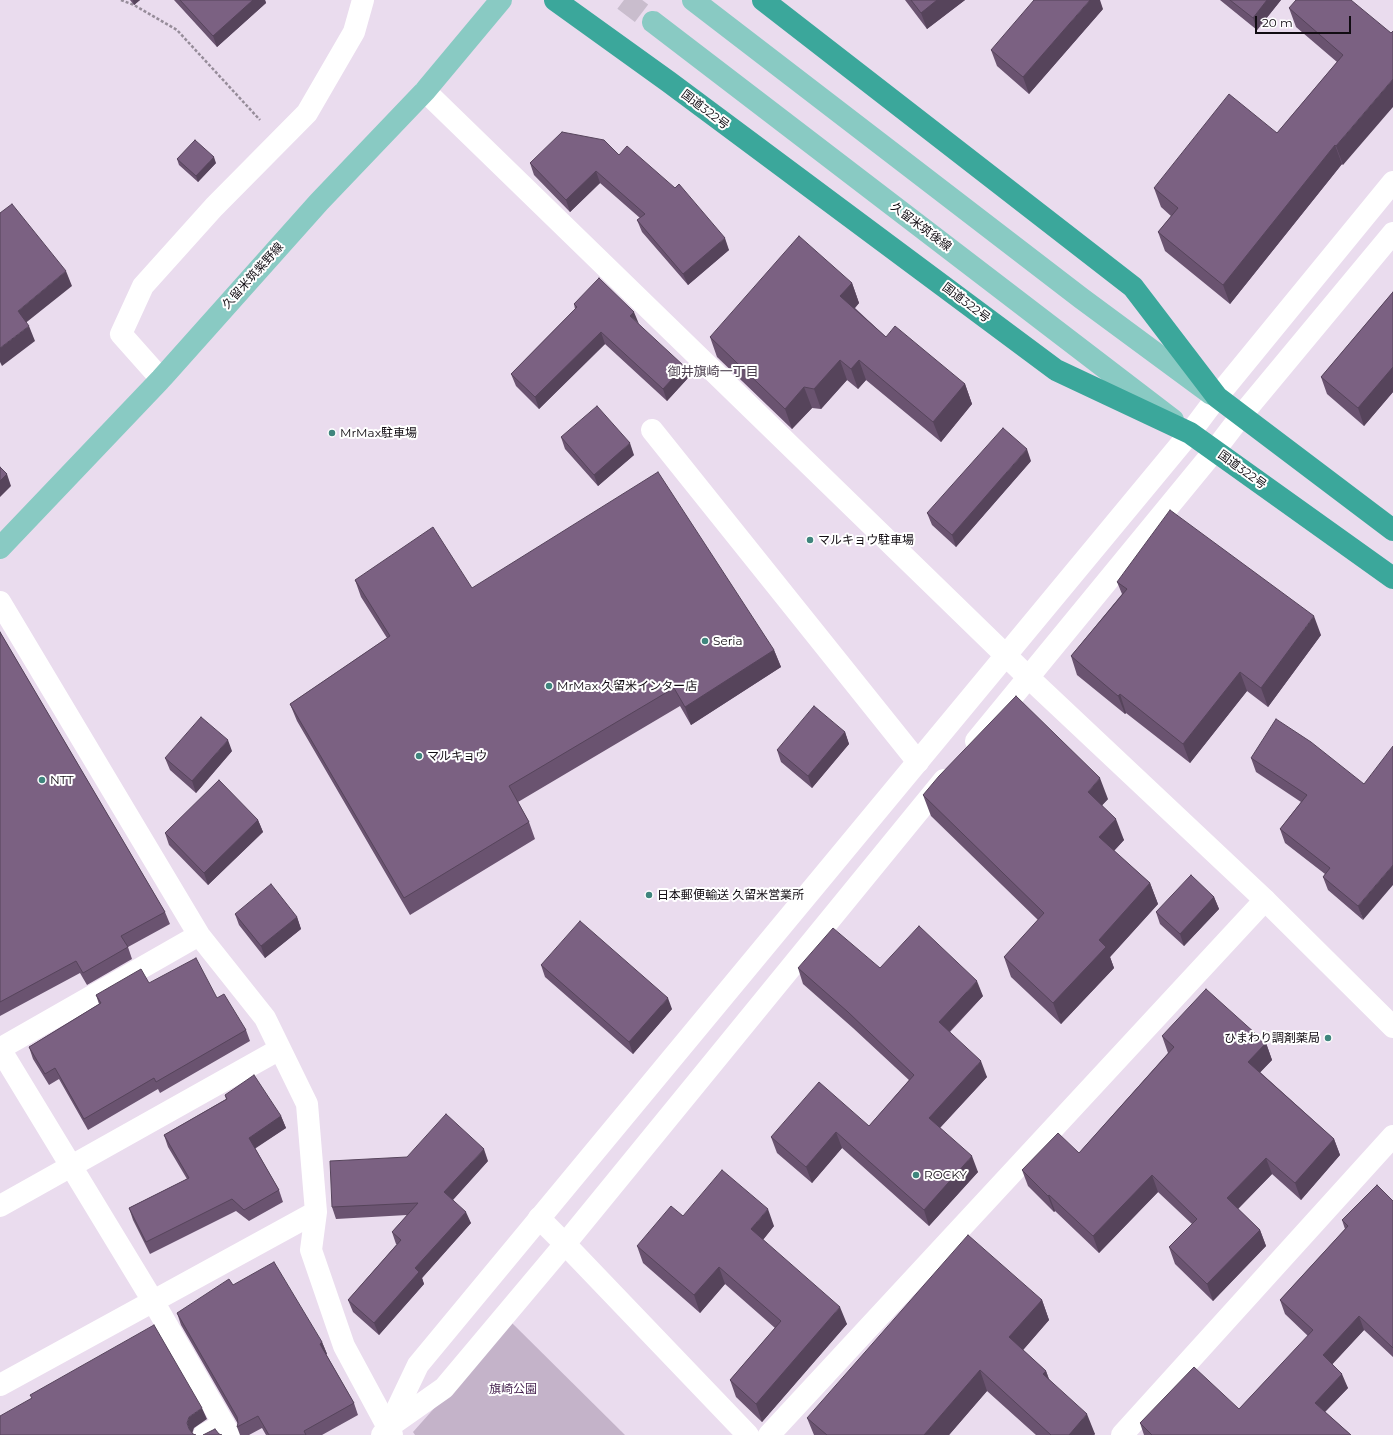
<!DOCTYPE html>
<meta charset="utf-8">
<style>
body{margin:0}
#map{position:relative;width:1393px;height:1435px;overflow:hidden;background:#eadcee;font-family:Montserrat,sans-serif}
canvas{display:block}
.scale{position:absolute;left:1255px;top:16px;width:96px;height:18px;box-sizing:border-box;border:2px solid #110c12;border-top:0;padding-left:5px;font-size:12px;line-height:14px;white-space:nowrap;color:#110c12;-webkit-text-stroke:3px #fff;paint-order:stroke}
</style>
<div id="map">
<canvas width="1393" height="1435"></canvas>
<div class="scale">20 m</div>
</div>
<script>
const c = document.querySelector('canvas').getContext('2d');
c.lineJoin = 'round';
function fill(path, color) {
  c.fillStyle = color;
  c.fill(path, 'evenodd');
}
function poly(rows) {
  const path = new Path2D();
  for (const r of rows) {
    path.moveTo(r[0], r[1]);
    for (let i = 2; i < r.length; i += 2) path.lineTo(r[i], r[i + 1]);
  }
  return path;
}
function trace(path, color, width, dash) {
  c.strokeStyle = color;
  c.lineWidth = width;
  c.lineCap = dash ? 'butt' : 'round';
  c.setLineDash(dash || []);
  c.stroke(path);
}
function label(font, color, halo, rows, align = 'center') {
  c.font = font + ' Montserrat,"Noto Sans JP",sans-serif';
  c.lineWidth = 4;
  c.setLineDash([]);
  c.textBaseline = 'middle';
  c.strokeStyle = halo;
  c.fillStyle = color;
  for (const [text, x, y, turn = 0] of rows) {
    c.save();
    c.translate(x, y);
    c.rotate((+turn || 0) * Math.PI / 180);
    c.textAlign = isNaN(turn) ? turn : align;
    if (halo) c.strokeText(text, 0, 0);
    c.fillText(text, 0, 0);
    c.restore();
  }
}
fill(poly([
 [511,1322,625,1435,415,1435,413,1432]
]), '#c4b3c9');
trace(poly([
 [624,0,653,22]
]), '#c9bdcd', 22, [22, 11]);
trace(poly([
 [121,0,134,5,177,30,260,120]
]), '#968c99', 2.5, [3, 2]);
trace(poly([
 [425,91,1028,677],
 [161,379,121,334,143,286,214,207,307,113,354,32,363,0],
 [652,430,918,762],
 [0,602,199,935,265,1018,307,1104,316,1212,311,1250,344,1346,392,1435],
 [1,1048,199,935],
 [0,1049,153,1301,230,1435],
 [0,1206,280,1049],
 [539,1218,565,1244,748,1435],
 [0,1385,316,1212],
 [204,1435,224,1424],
 [769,1435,1265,900],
 [1122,1435,1393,1136]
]), '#fff', 22);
trace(poly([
 [1028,677,1265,900,1393,1027],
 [976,741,1215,450,1241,416,1393,233],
 [390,1426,444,1388,565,1244,944,780],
 [382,1435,388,1428,418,1365,1190,433,1217,397,1393,182]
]), '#fff', 22);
trace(poly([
 [693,0,1081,298,1211,394],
 [653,22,1173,420],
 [0,548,161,379,319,202,425,91,501,0]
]), '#89cac3', 22);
trace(poly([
 [555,0,669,82,1056,370,1190,433,1393,578],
 [763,0,1133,287,1217,397,1393,530]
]), '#3ba79b', 22);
fill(poly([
 [130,0,140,0,134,5],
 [174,0,265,0,266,3,217,47],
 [905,0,965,0,927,29],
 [1220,0,1281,0,1257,30],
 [1351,0,1343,165,1342,164,1230,304,1165,251,1158,232,1171,216,1161,207,1154,188,1277,133,1337,62,1296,27,1289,8],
 [1103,9,1029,94,997,66,991,50],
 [619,155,729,250,688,285,642,232,637,220,640,218,600,183,570,212,534,175,530,163],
 [177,159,216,163,198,182,179,165],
 [852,283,859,303,855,308,886,337,965,384,972,404,941,442,866,380,858,389,847,380,821,409,812,408,792,429,717,357,710,337],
 [1393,292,1393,392,1364,426,1327,394,1321,377],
 [574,304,638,323,688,378,667,401,605,344,539,409,516,386,511,374,575,309],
 [561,437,634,455,598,486,565,449],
 [1031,461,956,547,932,525,927,513],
 [355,580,472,588,774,650,781,667,691,725,680,706,518,802,529,822,535,839,410,915,297,721,290,704,387,638,361,597],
 [1117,582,1321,635,1268,707,1247,691,1190,763,1126,713,1125,714,1077,675,1071,656,1122,594],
 [0,632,165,912,170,924,128,947,132,959,87,985,80,973,0,1016],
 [845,732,849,744,812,788,781,762,777,750],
 [1311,742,1363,920,1328,890,1323,877,1325,874,1285,843,1280,829,1301,802,1256,772,1251,758],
 [232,751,196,793,170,770,165,758],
 [923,795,1108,799,1102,805,1124,840,1114,851,1150,883,1158,904,1110,957,1114,968,1061,1024,1011,977,1004,957,1038,920,931,816],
 [258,820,263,832,208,885,169,845,165,833],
 [1214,897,1219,909,1184,946,1160,924,1156,912],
 [235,914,297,917,301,929,265,958,239,925],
 [541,965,672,1009,633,1054,545,977],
 [798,968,880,968,983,996,950,1032,987,1077,940,1128,978,1172,929,1226,842,1148,812,1183,777,1153,771,1137,869,1126,909,1080,853,1028,803,984],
 [149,983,217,998,246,1030,250,1041,160,1093,158,1089,88,1130,59,1079,49,1085,33,1059,29,1047,99,1004,96,995],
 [1162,1036,1266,1043,1272,1060,1260,1072,1334,1139,1340,1155,1301,1200,1272,1174,1238,1209,1260,1230,1266,1246,1213,1301,1175,1264,1169,1247,1192,1224,1158,1192,1099,1253,1055,1211,1054,1212,1028,1186,1022,1170,1079,1153,1168,1053],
 [225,1095,281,1116,286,1128,255,1148,279,1190,283,1202,249,1221,236,1211,150,1254,133,1220,129,1208,187,1179,168,1147,164,1135,226,1099],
 [488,1161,453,1200,471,1223,422,1278,424,1284,379,1335,353,1312,348,1300,397,1244,396,1244,392,1232,407,1215,336,1219,332,1207],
 [1393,1201,1393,1357,1364,1330,1332,1364,1348,1388,1325,1412,1351,1435,1144,1435,1140,1423,1239,1409,1308,1336,1285,1314,1280,1300,1345,1229,1342,1220],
 [683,1216,774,1226,763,1240,847,1324,762,1422,736,1397,730,1380,775,1328,725,1284,700,1313,643,1263,637,1246],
 [233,1285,322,1342,327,1354,326,1354,354,1403,358,1415,322,1435,266,1435,262,1428,249,1435,240,1435,237,1427,238,1424,181,1325,177,1313],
 [1042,1300,1049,1320,1023,1350,1046,1371,1049,1379,1095,1434,1094,1435,1036,1435,987,1391,949,1435,814,1435,807,1418]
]), '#6a5370');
fill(poly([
 [133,0,140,0,134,5],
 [253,0,265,0,266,3,217,47,213,36],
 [937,0,965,0,927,29,921,13],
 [1090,0,1100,0,1103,9,1029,94,1023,77],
 [1267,0,1281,0,1257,30,1253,18],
 [1393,79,1393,107,1343,165,1336,146],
 [1335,145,1342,164,1230,304,1223,285],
 [214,157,216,163,198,182,196,176],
 [596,171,600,183,570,212,566,200],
 [725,238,729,250,688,285,683,274],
 [66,271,72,286,23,325,18,311],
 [852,283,859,303,848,316,840,296],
 [634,312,639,324,630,316],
 [29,326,35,341,2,366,0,362,0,348],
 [601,332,605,344,539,409,535,397],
 [840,360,847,380,821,409,814,389],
 [859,360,866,380,858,389,851,369],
 [684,366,688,378,667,401,663,389],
 [1393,367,1393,392,1364,426,1358,408],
 [965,384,972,404,941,442,933,422],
 [804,387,812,408,792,429,785,409],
 [630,443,634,455,598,486,594,475],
 [1027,449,1031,461,956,547,952,535],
 [7,474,11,486,0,497,0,481],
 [1314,616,1321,635,1268,707,1261,688],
 [774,650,781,667,691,725,685,707],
 [1240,672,1247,691,1190,763,1183,744],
 [1120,694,1126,713,1125,714,1118,696],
 [845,732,849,744,812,788,808,776],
 [228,740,232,751,196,793,192,781],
 [1100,778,1108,799,1095,813,1088,792],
 [1116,819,1124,840,1107,858,1099,837],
 [258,820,263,832,208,885,204,873],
 [1393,865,1393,885,1363,920,1358,906],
 [1150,883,1158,904,1110,957,1114,968,1061,1024,1053,1003,1099,940],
 [1214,897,1219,909,1184,946,1180,934],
 [297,917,301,929,265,958,261,946],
 [977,981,983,996,944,1037,939,1022],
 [668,998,672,1009,633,1054,629,1042],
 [1266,1043,1272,1060,1254,1079,1248,1062],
 [981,1061,987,1077,935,1133,929,1118],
 [281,1116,286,1128,253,1150,249,1138],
 [836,1132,842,1148,812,1183,806,1167],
 [1334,1139,1340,1155,1301,1200,1295,1183],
 [484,1149,488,1161,449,1204,444,1192],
 [972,1156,978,1172,929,1226,924,1210],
 [1266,1158,1272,1174,1233,1214,1227,1198],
 [1152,1175,1158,1192,1099,1253,1093,1236],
 [1049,1195,1055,1211,1054,1212,1048,1196],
 [768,1209,774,1226,757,1247,751,1229],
 [466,1212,471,1223,422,1278,424,1284,379,1335,374,1323,415,1268],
 [1260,1230,1266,1246,1213,1301,1207,1284],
 [719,1267,725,1284,700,1313,694,1295],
 [1042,1300,1049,1320,1017,1357,1009,1337],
 [840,1307,847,1324,762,1422,756,1404],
 [1359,1316,1364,1330,1328,1369,1323,1355],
 [322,1342,327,1354,324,1356,320,1344],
 [980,1370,987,1391,949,1435,924,1435],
 [1046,1371,1053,1391,1043,1374],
 [1342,1374,1348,1388,1320,1417,1315,1403],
 [202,1408,207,1419,194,1428,192,1434,189,1429,187,1423,189,1417],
 [1087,1414,1095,1434,1094,1435,1069,1435]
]), '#56445b');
const building = poly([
 [180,0,253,0,213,36,180,0],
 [911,0,937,0,921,13,911,0],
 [1034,0,1090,0,1023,77,991,50,1034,0],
 [1230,0,1267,0,1253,18,1230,0],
 [1296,0,1351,0,1391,33,1393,31,1393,79,1336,146,1335,145,1223,285,1158,232,1178,208,1154,188,1229,94,1277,133,1343,55,1289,8,1296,0],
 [562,132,604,140,619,155,627,146,675,188,679,184,725,238,683,274,637,220,645,214,596,171,566,200,530,163,562,132],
 [195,140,214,157,196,176,177,159,195,140],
 [12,204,66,271,18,311,29,326,0,348,0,213,12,204],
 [799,236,852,283,840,296,886,337,895,326,965,384,933,422,859,360,851,369,840,360,814,389,804,387,785,409,710,337,799,236],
 [599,278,634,312,630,316,684,366,663,389,601,332,535,397,511,374,577,307,574,304,599,278],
 [1393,292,1393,367,1358,408,1321,377,1393,292],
 [597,406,630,443,594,475,561,437,597,406],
 [1003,428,1027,449,952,535,927,513,1003,428],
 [0,467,7,474,0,481,0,467],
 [658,472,774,650,685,707,674,688,509,786,529,822,404,898,290,704,390,636,355,580,433,527,472,588,658,472],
 [1170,510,1314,616,1261,688,1240,672,1183,744,1120,694,1118,696,1071,656,1127,589,1117,582,1170,510],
 [0,632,165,912,121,936,128,947,83,973,76,961,0,1002,0,632],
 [1016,696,1100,778,1088,792,1116,819,1099,837,1150,883,1099,940,1106,947,1053,1003,1004,957,1044,913,923,795,939,776,1016,696],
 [814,706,845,732,808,776,777,750,814,706],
 [201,717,228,740,192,781,165,758,201,717],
 [1276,719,1311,742,1364,784,1393,746,1393,865,1358,906,1323,877,1330,868,1280,829,1307,795,1251,758,1276,719],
 [219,780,258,820,204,873,165,833,219,780],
 [1191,875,1214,897,1180,934,1156,912,1191,875],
 [271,884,297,917,261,946,235,914,271,884],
 [580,921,668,998,629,1042,541,965,580,921],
 [919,926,977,981,939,1022,981,1061,929,1118,972,1156,924,1210,836,1132,806,1167,771,1137,819,1082,869,1126,914,1075,848,1012,798,968,833,928,880,968,919,926],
 [196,958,217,998,224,994,246,1030,156,1082,154,1078,84,1119,55,1068,45,1074,29,1047,101,1003,96,995,141,969,149,983,196,958],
 [1206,989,1266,1043,1248,1062,1334,1139,1295,1183,1266,1158,1227,1198,1260,1230,1207,1284,1169,1247,1197,1219,1152,1175,1093,1236,1049,1195,1048,1196,1022,1170,1058,1133,1079,1153,1174,1047,1162,1036,1206,989],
 [254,1075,281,1116,249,1138,279,1190,244,1210,232,1199,146,1242,129,1208,189,1178,164,1135,227,1099,225,1095,254,1075],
 [446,1114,484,1149,444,1192,466,1212,415,1268,419,1272,374,1323,348,1300,401,1240,392,1232,418,1203,332,1207,330,1161,407,1157,446,1114],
 [722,1170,768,1209,751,1229,840,1307,756,1404,730,1380,781,1321,719,1267,694,1295,637,1246,671,1206,683,1216,722,1170],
 [1377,1185,1393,1201,1393,1348,1359,1316,1323,1355,1342,1374,1315,1403,1351,1435,1152,1435,1140,1423,1194,1367,1239,1409,1313,1330,1280,1300,1348,1226,1342,1220,1377,1185],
 [968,1235,1042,1300,1009,1337,1046,1371,1043,1374,1087,1414,1069,1435,1051,1435,980,1370,924,1435,827,1435,807,1418,968,1235],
 [274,1262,322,1342,320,1344,354,1403,304,1431,306,1435,269,1435,258,1416,237,1427,238,1423,237,1417,177,1313,229,1279,233,1285,274,1262],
 [154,1325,202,1408,189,1417,187,1423,189,1429,193,1434,196,1435,0,1435,0,1416,32,1398,30,1395,154,1325],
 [215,1429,219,1434,222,1435,203,1435,215,1429]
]);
fill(building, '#7b6182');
trace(building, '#56445b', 1);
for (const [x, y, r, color] of [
 [332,433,4,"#3f857d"],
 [810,540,4,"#3f857d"],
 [705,641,4,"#3f857d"],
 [549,686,4,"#3f857d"],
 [419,756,4,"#3f857d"],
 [42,780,4,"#3f857d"],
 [649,895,4,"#3f857d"],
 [1328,1038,4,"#3f857d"],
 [916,1175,4,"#3f857d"]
]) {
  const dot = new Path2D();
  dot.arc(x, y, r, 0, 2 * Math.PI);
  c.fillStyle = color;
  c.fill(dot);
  trace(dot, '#fff', 1.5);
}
label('12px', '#110c12', '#fff', [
 ["国道322号",705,110,37],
 ["久留米筑後線",921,227,37],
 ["久留米筑紫野線",253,276,-48],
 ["国道322号",966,303,37],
 ["国道322号",1242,470,36]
]);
label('12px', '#110c12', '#fff', [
 ["MrMax駐車場",340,433],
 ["マルキョウ駐車場",818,540],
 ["Seria",713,641],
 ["MrMax 久留米インター店",557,686],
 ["マルキョウ",427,756],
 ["NTT",50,780],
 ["日本郵便輸送 久留米営業所",657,895],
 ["ひまわり調剤薬局",1320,1038,"right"],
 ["ROCKY",924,1175]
], 'left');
label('12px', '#431f4d', '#fff', [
 ["旗崎公園",513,1389]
]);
label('13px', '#4c404f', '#fff', [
 ["御井旗崎一丁目",713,372]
]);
</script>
